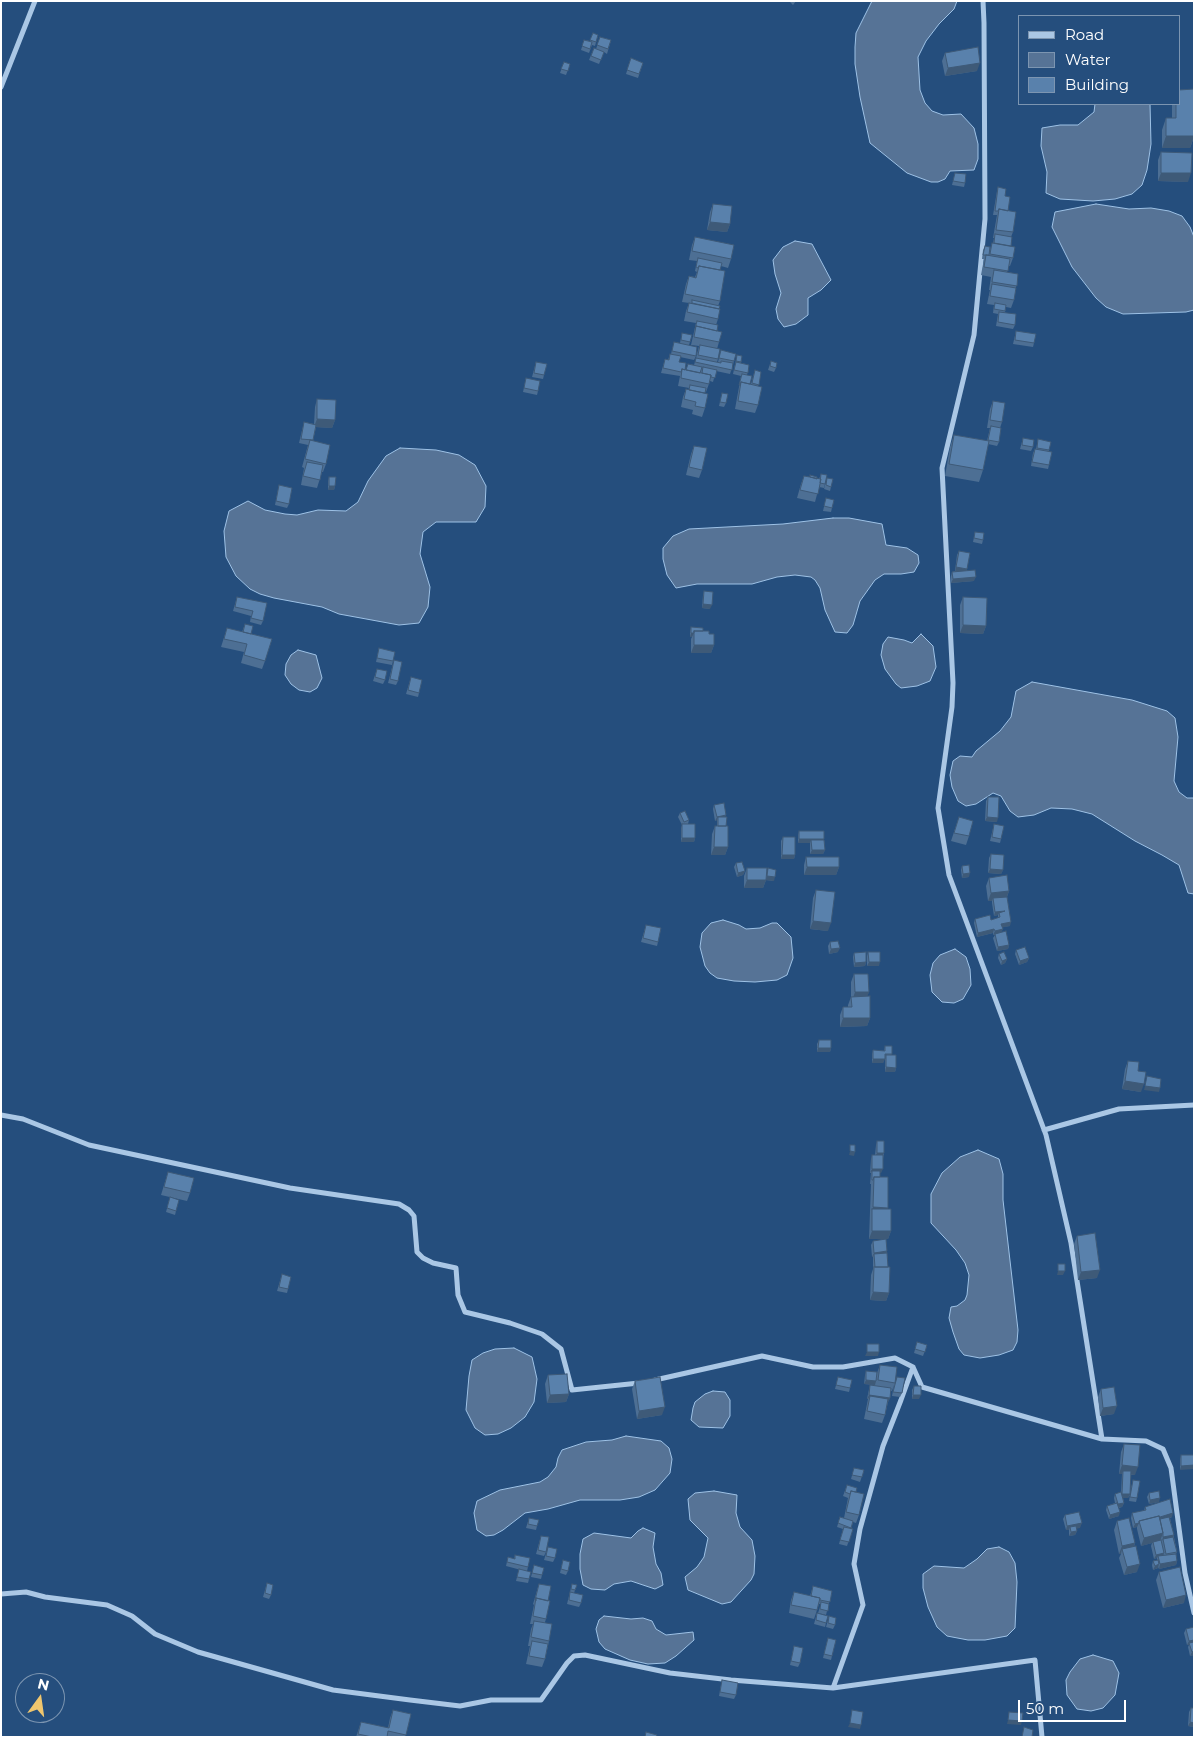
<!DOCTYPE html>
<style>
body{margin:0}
#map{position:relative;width:1195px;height:1738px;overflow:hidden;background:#254e7d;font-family:Montserrat,sans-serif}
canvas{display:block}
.frame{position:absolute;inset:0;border:2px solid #fff;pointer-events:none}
.legend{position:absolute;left:1018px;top:15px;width:162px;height:90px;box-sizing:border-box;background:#254e7d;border:1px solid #7c95b1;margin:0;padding:6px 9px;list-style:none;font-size:15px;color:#fff}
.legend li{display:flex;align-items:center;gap:10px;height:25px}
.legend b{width:25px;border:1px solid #7c95b1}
.north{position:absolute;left:15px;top:1673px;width:50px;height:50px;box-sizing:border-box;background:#254e7d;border:1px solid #7c95b1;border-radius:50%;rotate:14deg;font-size:14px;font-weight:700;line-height:20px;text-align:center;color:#fff}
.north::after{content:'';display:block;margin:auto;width:18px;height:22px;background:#efc66e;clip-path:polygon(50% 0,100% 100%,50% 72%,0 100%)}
.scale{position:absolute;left:1018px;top:1700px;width:108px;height:22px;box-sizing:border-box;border:2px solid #fff;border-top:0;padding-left:6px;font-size:15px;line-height:18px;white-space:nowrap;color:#fff;-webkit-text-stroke:4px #254e7d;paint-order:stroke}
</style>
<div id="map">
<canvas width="1195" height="1738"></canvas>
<div class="frame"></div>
<ul class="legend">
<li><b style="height:6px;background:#aac7e5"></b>Road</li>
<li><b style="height:14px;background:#567396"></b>Water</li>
<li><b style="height:14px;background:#5981ac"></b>Building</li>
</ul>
<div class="north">N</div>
<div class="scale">50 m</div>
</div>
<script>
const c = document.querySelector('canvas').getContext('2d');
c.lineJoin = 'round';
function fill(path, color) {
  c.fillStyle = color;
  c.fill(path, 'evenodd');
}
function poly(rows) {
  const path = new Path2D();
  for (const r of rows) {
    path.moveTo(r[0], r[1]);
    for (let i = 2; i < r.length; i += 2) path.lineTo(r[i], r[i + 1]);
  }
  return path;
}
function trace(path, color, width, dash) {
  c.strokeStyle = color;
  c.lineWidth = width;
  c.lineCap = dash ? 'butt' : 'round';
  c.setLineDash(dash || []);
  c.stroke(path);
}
const water = poly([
 [872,1,957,1,954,9,939,24,926,41,918,57,920,90,925,103,932,111,943,115,961,114,974,128,978,144,978,159,974,170,950,171,945,179,938,182,931,182,907,173,870,143,860,97,855,64,855,47,856,33,872,1],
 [1095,104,1150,104,1151,144,1147,170,1142,185,1132,194,1115,199,1093,201,1060,199,1046,193,1047,172,1041,146,1042,128,1060,125,1078,125,1094,112,1095,104],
 [1096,204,1129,209,1151,208,1169,211,1182,216,1190,227,1194,237,1194,310,1186,312,1123,314,1106,307,1096,298,1072,267,1052,227,1055,212,1096,204],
 [795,241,812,244,831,280,821,290,808,298,808,315,796,324,784,327,778,319,776,309,781,293,775,274,773,260,783,247,795,241],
 [400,448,436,450,459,455,475,465,486,486,485,507,476,522,436,522,423,532,420,554,430,587,428,607,419,623,399,625,339,614,322,607,274,598,260,594,250,589,236,576,226,557,224,531,229,511,248,501,265,510,285,514,297,515,318,510,346,511,358,502,368,481,386,456,400,448],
 [833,518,849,518,882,524,886,545,907,548,918,555,919,563,914,572,901,574,884,574,875,580,860,601,853,625,847,633,835,632,825,610,820,588,815,580,811,577,795,575,777,577,752,584,697,584,676,588,667,575,663,559,663,548,673,536,689,529,783,524,833,518],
 [921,634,933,646,936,667,930,681,917,686,901,688,896,684,885,669,881,655,883,644,888,637,904,640,912,643,921,634],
 [298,650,316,655,322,678,317,688,310,692,299,690,291,684,285,675,286,664,291,655,298,650],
 [1032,682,1132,700,1167,711,1175,718,1178,737,1174,781,1179,792,1187,798,1194,798,1194,894,1188,893,1179,865,1162,855,1135,841,1092,814,1072,809,1051,808,1034,815,1018,817,1010,811,1001,796,993,793,976,804,966,806,958,801,952,787,950,775,953,761,960,756,972,757,976,751,1000,731,1011,717,1016,691,1032,682],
 [723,920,739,925,746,929,760,928,772,923,777,923,791,937,793,958,787,975,777,980,755,982,734,981,717,978,710,973,705,966,700,947,702,933,711,923,723,920],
 [955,949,966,957,970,969,971,985,963,999,954,1003,942,1002,932,992,930,975,933,963,940,955,955,949],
 [978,1150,999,1159,1003,1174,1003,1200,1018,1330,1017,1342,1013,1350,999,1355,980,1358,964,1355,959,1349,953,1332,949,1318,951,1307,957,1306,965,1300,967,1295,969,1275,965,1263,956,1250,931,1223,931,1194,942,1173,960,1157,978,1150],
 [514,1348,532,1357,537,1379,534,1402,525,1417,511,1428,498,1434,485,1435,475,1428,466,1410,469,1376,472,1360,483,1353,495,1349,514,1348],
 [713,1391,725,1392,730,1400,730,1416,723,1428,699,1427,691,1420,693,1408,695,1402,705,1394,713,1391],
 [626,1436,661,1441,669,1448,672,1459,670,1473,655,1490,639,1497,620,1500,580,1500,548,1509,525,1513,503,1530,494,1535,486,1536,477,1530,474,1513,477,1501,500,1490,540,1482,548,1477,556,1467,558,1458,562,1450,586,1442,612,1440,626,1436],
 [714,1491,737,1495,736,1513,740,1527,752,1540,755,1556,754,1574,751,1580,731,1602,722,1604,688,1590,685,1577,697,1567,704,1557,708,1538,690,1520,688,1499,695,1493,714,1491],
 [643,1528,655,1533,653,1547,656,1564,661,1573,663,1585,655,1589,631,1581,614,1584,605,1590,591,1589,583,1585,580,1569,580,1554,583,1539,594,1533,631,1538,638,1531,643,1528],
 [999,1547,1009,1552,1015,1563,1017,1582,1015,1628,1007,1636,985,1640,968,1640,947,1636,937,1627,928,1607,923,1588,923,1574,934,1566,964,1568,977,1559,987,1549,999,1547],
 [604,1616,631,1619,643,1618,652,1621,656,1629,666,1635,693,1632,694,1640,676,1656,665,1663,648,1664,630,1660,605,1649,599,1642,596,1629,599,1620,604,1616],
 [1093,1655,1113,1661,1119,1673,1115,1695,1103,1708,1091,1711,1077,1709,1067,1695,1066,1680,1070,1672,1080,1659,1093,1655]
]);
fill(water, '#567396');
trace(water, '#9ec2e6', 1);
trace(poly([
 [983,1,984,23,985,219,974,335,942,468,953,683,952,707,938,808,949,875,1046,1135,1071,1243,1102,1439],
 [1,87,35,1],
 [1,1115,23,1119,89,1145,290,1188,399,1204,409,1210,414,1216,417,1252,423,1258,433,1263,456,1268,458,1295,465,1312,510,1323,542,1334,561,1349,572,1390,639,1383],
 [1044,1130,1119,1109,1194,1105],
 [655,1380,762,1356,813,1367,843,1367,895,1358,913,1367],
 [1,1594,26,1592,45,1597,107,1605,132,1616,155,1634,198,1652,333,1690,410,1700,460,1706,491,1700,541,1700,567,1663,574,1656,585,1655,670,1673,731,1680,833,1688,863,1605,854,1564,860,1529,883,1446,901,1400,913,1367,922,1387,1102,1439,1146,1441,1163,1449,1171,1468,1185,1573,1194,1613],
 [833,1688,1035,1660,1042,1737]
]), '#aac7e5', 5);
fill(poly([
 [789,1,796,1,793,5],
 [593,33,598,35,595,46,592,45,589,53,581,50,584,40,590,41],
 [600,37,611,40,607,54,604,52,599,64,589,60,594,48,596,49],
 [945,53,977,71,945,76,942,61],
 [631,58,643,63,638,78,626,74],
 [564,62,570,64,566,75,560,73],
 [1194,89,1194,137,1190,148,1162,148,1162,130,1166,118,1172,118,1172,104,1179,104],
 [1161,152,1188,182,1158,181,1158,160],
 [955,173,965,183,964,187,952,185],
 [998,187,1005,196,1013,232,1011,237,1011,246,1013,258,1010,266,1009,266,1007,272,1018,274,1014,300,1011,308,1006,307,1005,312,1015,325,1013,329,996,326,998,314,993,313,994,305,987,304,990,290,989,290,991,277,981,275,984,259,982,259,983,250,985,246,990,249,992,243,993,243,994,238,993,238,997,215,993,215,997,191],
 [713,204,730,224,727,232,707,230,710,212],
 [695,237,731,259,728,268,721,266,720,270,720,301,718,306,718,319,716,325,719,342,717,349,718,359,717,362,718,362,721,350,734,361,730,374,716,371,713,382,710,381,706,392,705,391,705,408,702,417,692,414,693,410,681,407,683,397,686,389,688,390,689,388,678,386,680,376,661,373,665,359,668,360,670,354,671,354,674,342,680,343,682,333,690,342,689,345,696,356,694,360,680,357,679,362,686,370,688,364,694,365,696,358,699,346,691,345,696,323,684,321,686,311,689,303,682,302,686,284,689,276,695,277,697,272,695,271,697,261,689,260,692,245],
 [1016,331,1034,343,1033,347,1013,344],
 [737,355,742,356,741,363,749,365,747,375,750,384,751,384,755,370,761,372,758,386,758,405,755,413,735,409,741,376,733,374],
 [771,361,776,368,774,372,768,370],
 [536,362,544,375,543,379,532,377],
 [526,378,538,391,537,395,523,392],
 [722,393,726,403,724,407,719,406],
 [317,399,335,420,332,428,316,427,313,440,326,464,323,472,322,472,317,488,301,485,304,468,302,467,308,445,299,443,304,422,314,424,315,407],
 [993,401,1002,422,1000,428,999,442,997,446,988,444,983,470,979,482,945,476,950,447,954,435,987,441,990,428,987,428,990,409],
 [1023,438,1033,447,1031,451,1020,449],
 [1038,439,1049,450,1049,465,1048,469,1031,466,1033,453,1035,449,1036,449],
 [694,446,702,470,699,478,686,475,691,454],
 [821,474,825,484,824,488,819,487,815,502,797,498,801,484,804,476,819,479],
 [329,477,335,486,334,490,328,490,328,481],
 [827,478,831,487,830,491,824,489],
 [279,485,289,504,287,508,275,505],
 [826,498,832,508,831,512,823,511],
 [975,532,983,540,982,544,973,542],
 [959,551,967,570,974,581,951,583,951,576,952,572,955,571,957,555],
 [704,591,710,609,702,608,703,595],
 [237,597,263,621,261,625,250,622,251,616,233,611],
 [963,597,986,626,983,634,960,633,960,605],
 [245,624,265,661,262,669,241,663,244,652,221,647,227,628,242,632],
 [691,627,703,631,714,645,711,653,691,653,691,639,692,637,690,637,690,631],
 [379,648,393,661,392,665,376,662],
 [394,660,398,681,396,685,388,683],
 [377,669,385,680,383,684,373,681],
 [411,677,419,693,418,697,406,694],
 [988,797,997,822,985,821,986,801],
 [714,805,725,817,728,847,725,855,711,855,712,834,715,826,717,826,717,820,715,821,713,809],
 [680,813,689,820,688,824,695,838,694,842,681,842,681,828,682,825,678,817],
 [959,817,969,836,966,845,951,841],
 [994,824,1001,839,1000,843,990,841],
 [799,831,824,840,825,850,823,854,810,854,810,843,798,843,798,835],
 [783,837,795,855,794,859,781,859,781,841],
 [991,854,1003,870,1001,874,988,873,989,858],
 [806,857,839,867,836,875,804,875,804,865],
 [736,863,745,871,743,875,737,877,734,867],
 [962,866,969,877,962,878,961,870],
 [747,868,767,871,774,881,766,880,763,888,744,888,744,876],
 [989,878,1009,891,1007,897,1010,926,1002,927,1003,929,1001,932,1009,945,1008,949,997,951,993,938,995,935,993,935,993,933,977,937,974,923,975,919,991,920,998,918,998,915,994,916,992,903,992,901,988,901,986,886],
 [816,890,828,931,810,929,813,898],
 [646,925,658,942,657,946,641,942],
 [830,942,838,952,829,954,828,946],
 [1016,950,1029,958,1027,962,1019,965,1015,954],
 [868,952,879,966,867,966,867,956],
 [854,953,866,962,865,966,854,967,853,957],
 [999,954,1007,959,1005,963,1001,965,998,958],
 [854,974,869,992,867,996,870,1018,867,1026,840,1027,840,1015,843,1007,848,1007,848,1005,851,997,851,982],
 [819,1040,831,1048,830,1052,817,1052,817,1044],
 [885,1046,892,1055,896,1068,895,1072,885,1072,885,1058,883,1063,872,1063,872,1054,873,1050,884,1051],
 [1128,1061,1138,1071,1141,1092,1122,1089,1125,1069],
 [877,1141,884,1153,881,1173,880,1173,880,1177,888,1208,887,1209,891,1231,888,1239,869,1239,871,1184,870,1184,871,1173,870,1173,871,1159,872,1155,875,1155,876,1145],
 [168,1172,190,1193,187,1201,161,1195],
 [170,1197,176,1211,175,1215,166,1212],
 [1077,1236,1097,1278,1078,1280,1074,1244],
 [873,1241,887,1251,887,1253,889,1293,886,1301,870,1300,871,1275,873,1269,873,1257,872,1257,871,1245],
 [282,1274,288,1289,287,1293,277,1291],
 [917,1342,927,1345,923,1356,914,1353],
 [880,1365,895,1380,902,1393,900,1397,892,1396,894,1385,892,1391,891,1391,890,1398,888,1402,885,1415,882,1423,864,1419,868,1399,867,1399,869,1389,870,1385,875,1385,876,1382,875,1385,864,1384,865,1375,866,1371,877,1373],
 [548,1375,569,1394,566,1402,547,1403,545,1384],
 [838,1377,850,1388,849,1392,835,1389],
 [635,1381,662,1415,637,1419,632,1389],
 [914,1386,919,1399,912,1399,912,1390],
 [1101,1389,1114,1414,1100,1416,1098,1397],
 [1124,1444,1135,1475,1131,1475,1130,1492,1133,1480,1137,1498,1136,1502,1129,1501,1130,1495,1128,1498,1123,1498,1124,1503,1122,1507,1119,1508,1119,1516,1109,1519,1106,1510,1107,1506,1115,1503,1114,1498,1115,1494,1121,1492,1122,1474,1119,1474,1121,1452],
 [1181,1455,1194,1455,1180,1470,1180,1459],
 [854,1468,864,1470,860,1482,851,1479],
 [847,1485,856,1492,859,1515,856,1523,853,1522,851,1529,853,1529,847,1546,839,1544,843,1529,837,1527,840,1517,844,1518,848,1498,843,1496],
 [1149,1493,1159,1502,1149,1504,1147,1497],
 [1145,1507,1172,1517,1170,1518,1177,1552,1176,1554,1177,1561,1176,1565,1159,1569,1158,1567,1158,1568,1153,1570,1152,1565,1153,1561,1157,1560,1157,1558,1154,1559,1151,1546,1152,1543,1141,1546,1137,1529,1137,1527,1133,1528,1131,1518,1132,1513,1144,1511],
 [1065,1515,1080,1528,1076,1528,1077,1531,1075,1535,1069,1536,1069,1530,1066,1530,1063,1519],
 [529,1518,537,1526,536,1530,526,1528],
 [1117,1521,1135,1543,1134,1547,1137,1572,1124,1575,1119,1558,1121,1554,1119,1554,1114,1530],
 [541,1536,546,1552,544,1556,536,1554],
 [548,1547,555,1558,553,1562,544,1560],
 [515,1555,528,1567,527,1571,529,1579,528,1583,516,1581,519,1569,521,1570,506,1566,508,1557,514,1559],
 [563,1560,568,1571,566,1575,560,1573],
 [534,1565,542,1575,541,1579,531,1577],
 [1159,1572,1184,1603,1163,1608,1156,1580],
 [267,1583,271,1595,269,1599,263,1597],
 [539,1584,548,1601,546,1619,545,1622,549,1641,545,1659,542,1667,526,1664,530,1646,528,1646,531,1629,533,1624,530,1624,534,1605,533,1604],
 [572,1584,577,1585,574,1593,581,1603,579,1607,567,1604],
 [813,1586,832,1591,826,1615,818,1613,821,1604,819,1604,814,1619,789,1613,791,1600,794,1592,810,1596],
 [817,1613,826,1623,825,1627,814,1624],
 [829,1616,835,1625,833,1629,826,1627],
 [1194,1627,1194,1655,1190,1656,1188,1647,1189,1645,1187,1645,1184,1633,1186,1629],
 [828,1638,832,1656,831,1660,823,1658],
 [794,1646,800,1663,798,1667,790,1665],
 [722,1680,736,1695,734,1699,719,1696],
 [1191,1708,1194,1727,1188,1726,1189,1712],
 [393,1710,411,1714,405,1737,356,1737,361,1722,388,1728,390,1718]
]), '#4d6f94');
fill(poly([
 [980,63,977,71,945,76,948,68],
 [1166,136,1194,136,1190,148,1162,148],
 [1161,173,1191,173,1188,182,1158,181],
 [710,222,730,224,727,232,707,230],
 [317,419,335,420,332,428,314,427],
 [329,486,335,486,334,490,328,490],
 [956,567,967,569,966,573,955,572],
 [976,577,974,581,951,583,953,579],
 [703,604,712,605,710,609,702,608],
 [963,625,986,626,983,634,960,633],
 [691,633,694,633,692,637,690,637],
 [694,645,714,645,711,653,691,653],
 [726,815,725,819,718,817,717,820,715,821,717,817],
 [987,817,998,818,997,822,985,821],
 [682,838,695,838,694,842,681,842],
 [799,839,824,839,823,843,811,840,810,843,798,843],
 [714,847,728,847,725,855,711,855],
 [812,850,825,850,823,854,810,854],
 [782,855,795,855,794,859,781,859],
 [807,867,839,867,836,875,804,875],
 [990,869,1003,870,1001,874,988,873],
 [745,871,743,875,737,877,738,873],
 [970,873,969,877,962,878,963,874],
 [767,876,775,877,774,881,765,880],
 [747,880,766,880,763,888,744,888],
 [1009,891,1006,899,993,898,992,901,988,901,991,893],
 [1005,911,999,913,998,915,994,916,995,912],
 [813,921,831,923,828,931,810,929],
 [1011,922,1010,926,1000,928,1001,924],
 [994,929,993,933,977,937,978,933],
 [1003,929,1001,933,993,935,995,931],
 [1009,945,1008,949,997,951,998,947],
 [840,948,838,952,829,954,831,949],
 [1029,958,1027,962,1019,965,1020,961],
 [1007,959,1005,963,1001,965,1002,961],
 [866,962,865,966,854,967,855,963],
 [869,962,880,962,879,966,867,966],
 [855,992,869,992,866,1000,852,1001],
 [843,1018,870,1018,867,1026,840,1027],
 [818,1048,831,1048,830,1052,817,1052],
 [873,1059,885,1059,883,1063,872,1063],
 [886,1067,896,1068,895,1072,885,1072],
 [1125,1081,1144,1084,1141,1092,1122,1089],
 [1145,1086,1160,1088,1159,1092,1144,1090],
 [850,1151,855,1152,854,1156,849,1155],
 [877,1153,884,1153,882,1157,875,1157],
 [872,1169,883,1169,881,1173,872,1173,872,1171,870,1173],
 [873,1207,888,1208,885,1216,872,1211],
 [872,1231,891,1231,888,1239,869,1239],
 [887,1251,886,1256,874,1254,873,1257,872,1257,874,1253],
 [1100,1270,1097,1278,1078,1280,1081,1272],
 [1058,1271,1065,1271,1063,1275,1057,1275],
 [873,1292,889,1293,886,1301,870,1300],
 [867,1352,879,1352,878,1356,865,1356],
 [866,1380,876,1381,875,1385,864,1384],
 [569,1394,566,1402,547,1403,550,1395],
 [869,1395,890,1398,888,1402,869,1400,870,1396,868,1399,867,1399],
 [913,1395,921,1395,919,1399,912,1399],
 [1117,1406,1114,1414,1100,1416,1103,1408],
 [665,1407,662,1415,637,1419,639,1411],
 [1122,1465,1138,1467,1135,1475,1123,1474,1123,1471,1122,1474,1119,1474],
 [1194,1465,1194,1469,1180,1470,1181,1466],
 [1122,1494,1130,1494,1128,1498,1121,1498],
 [1160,1498,1159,1502,1149,1504,1150,1500],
 [1124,1503,1122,1507,1116,1508,1118,1504],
 [1120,1512,1119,1516,1109,1519,1110,1515],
 [1173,1513,1172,1517,1159,1521,1140,1523],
 [1082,1523,1080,1528,1070,1530,1070,1527,1069,1530,1066,1530,1067,1526],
 [1139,1523,1137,1527,1133,1528,1135,1524],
 [1077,1531,1075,1535,1069,1536,1071,1532],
 [1163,1533,1160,1541,1141,1546,1144,1538],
 [1174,1535,1172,1539,1163,1539,1162,1541,1163,1537],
 [1135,1543,1132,1551,1122,1549,1121,1554,1119,1554,1122,1546],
 [1164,1553,1163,1557,1158,1556,1157,1558,1154,1559,1156,1555],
 [1177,1561,1176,1565,1159,1569,1160,1564],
 [1140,1564,1137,1572,1124,1575,1127,1567],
 [1159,1564,1158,1568,1153,1570,1155,1566],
 [1186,1595,1184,1603,1163,1608,1166,1600],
 [1194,1640,1194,1643,1189,1643,1189,1645,1187,1645,1189,1641],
 [1194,1651,1194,1655,1190,1656,1192,1652],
 [1008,1720,1022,1721,1021,1725,1007,1724],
 [1190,1722,1194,1723,1194,1727,1188,1726],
 [850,1723,861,1725,860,1729,848,1727]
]), '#3e5a78');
const building = poly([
 [593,33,598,35,596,42,590,40,593,33],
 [600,37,611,40,608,49,597,45,600,37],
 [584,40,592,42,590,49,582,46,584,40],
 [978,47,980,63,948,68,945,53,978,47],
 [594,48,604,52,601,60,591,56,594,48],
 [631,58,643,63,639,74,627,70,631,58],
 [564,62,570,64,568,71,561,69,564,62],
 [1194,89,1194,136,1166,136,1166,118,1176,118,1176,104,1179,104,1179,90,1194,89],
 [1161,152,1192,153,1191,173,1161,173,1161,152],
 [955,173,966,174,965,183,953,181,955,173],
 [998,187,1006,189,1005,196,1010,197,1008,211,999,209,998,211,995,211,998,187],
 [713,204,732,206,730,224,710,222,713,204],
 [999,209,1016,212,1013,232,996,230,999,209],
 [995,234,1012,237,1011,246,994,243,995,234],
 [695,237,734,245,731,259,692,251,695,237],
 [992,243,1015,247,1013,258,990,254,992,243],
 [985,246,990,247,989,255,983,255,985,246],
 [986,255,1010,259,1008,271,984,267,986,255],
 [698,258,722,263,720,270,699,266,698,268,696,267,698,258],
 [699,266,725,271,720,301,685,294,689,276,696,278,699,266],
 [994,270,1018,274,1017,286,992,282,994,270],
 [992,284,1016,288,1014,300,990,296,992,284],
 [692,300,720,306,719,309,692,303,692,300],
 [689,303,720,309,718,319,687,312,689,303],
 [995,303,1006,305,1005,311,994,309,995,303],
 [999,312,1016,314,1015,325,998,322,999,312],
 [697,321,718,325,717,331,696,326,695,329,697,321],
 [696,326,722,332,719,342,694,337,696,326],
 [1016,331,1036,334,1034,343,1015,340,1016,331],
 [682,333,692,335,690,342,681,340,682,333],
 [674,342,697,347,696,356,672,351,674,342],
 [700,345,720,349,718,359,698,355,700,345],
 [721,350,736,354,734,361,719,358,721,350],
 [670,354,681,356,679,362,686,363,685,370,682,369,681,372,663,368,665,359,669,360,670,354],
 [737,355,742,356,741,362,736,361,737,355],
 [696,358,721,363,721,361,733,363,732,370,695,362,696,358],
 [771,361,777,363,776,368,770,366,771,361],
 [536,362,547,364,544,375,534,373,536,362],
 [736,362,749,365,748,373,734,370,736,362],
 [688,364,702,367,700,373,686,370,688,364],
 [703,367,717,370,715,378,711,377,711,375,702,373,703,367],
 [682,369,711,375,709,384,681,378,682,369],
 [755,370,761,372,759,385,752,383,755,370],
 [742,374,752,376,750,384,741,382,740,385,739,385,742,374],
 [526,378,540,381,538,391,524,388,526,378],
 [741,382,762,387,758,405,738,401,741,382],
 [690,385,706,388,705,393,689,390,690,385],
 [686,389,708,394,705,408,695,406,696,402,684,399,686,389],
 [722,393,728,394,726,403,720,402,722,393],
 [317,399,336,400,335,420,317,419,317,399],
 [993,401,1005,403,1002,422,990,420,993,401],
 [304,422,316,425,313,440,301,439,304,422],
 [991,426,1001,428,999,442,988,440,991,426],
 [954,435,989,441,983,470,949,464,954,435],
 [1023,438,1034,440,1033,447,1022,445,1023,438],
 [1038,439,1051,442,1049,450,1037,448,1038,439],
 [310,440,330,445,326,464,305,459,310,440],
 [694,446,707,448,702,470,689,467,694,446],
 [1035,449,1052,452,1049,465,1032,462,1035,449],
 [307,462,323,465,320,480,303,476,307,462],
 [821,474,827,475,825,484,820,483,821,474],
 [810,475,817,477,817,479,810,477,810,475],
 [804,476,821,479,818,494,800,490,804,476],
 [329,477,336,477,335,486,329,486,329,477],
 [827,478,833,479,831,487,826,485,827,478],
 [279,485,292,488,289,504,276,501,279,485],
 [826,498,834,500,832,508,824,506,826,498],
 [975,532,984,533,983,540,974,538,975,532],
 [959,551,970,553,967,569,956,567,959,551],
 [975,570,976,577,953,579,952,572,975,570],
 [704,591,713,592,712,605,703,604,704,591],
 [237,597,267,603,263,621,251,618,253,611,235,607,237,597],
 [963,597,987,598,986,626,963,625,963,597],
 [245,624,253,626,251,634,243,632,245,624],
 [691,627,703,628,703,631,694,631,694,633,691,633,691,627],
 [227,628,272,639,265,661,244,655,247,644,224,639,227,628],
 [694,631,709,631,709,634,714,634,714,645,694,645,694,631],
 [379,648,395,652,393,661,377,658,379,648],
 [394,660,402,662,398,681,390,679,394,660],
 [377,669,387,671,385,680,375,677,377,669],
 [411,677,422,680,419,693,408,690,411,677],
 [988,797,999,797,998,818,987,817,988,797],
 [724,803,726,815,717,817,714,805,724,803],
 [685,811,689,820,684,822,680,813,685,811],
 [718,817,727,817,726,826,718,826,718,817],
 [959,817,973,821,969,836,954,833,959,817],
 [682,824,695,824,695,838,682,838,682,824],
 [994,824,1004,826,1001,839,992,837,994,824],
 [715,826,728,826,728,847,714,847,715,826],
 [799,831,824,831,824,839,799,839,799,831],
 [783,837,795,837,795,855,782,855,783,837],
 [811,840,824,840,825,850,812,850,811,840],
 [991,854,1004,855,1003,870,990,869,991,854],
 [806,857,839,857,839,867,807,867,806,857],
 [742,862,745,871,738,873,736,863,742,862],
 [969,865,970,873,963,874,962,866,969,865],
 [747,868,767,868,766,880,747,880,747,868],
 [768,868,776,870,775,877,767,876,768,868],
 [1007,875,1009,891,991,893,989,878,1007,875],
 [816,890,835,892,831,923,813,921,816,890],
 [1007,897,1011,922,1001,924,1003,929,995,931,994,929,978,933,975,919,990,915,991,920,1000,917,999,913,1005,911,995,912,993,898,1007,897],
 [646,925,661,928,658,942,643,938,646,925],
 [1006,931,1009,945,998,947,995,934,1006,931],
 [838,941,840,948,831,949,830,942,838,941],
 [1025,947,1029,958,1020,961,1016,950,1025,947],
 [866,952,866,962,855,963,854,953,866,952],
 [868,952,880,952,880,962,869,962,868,952],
 [1004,952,1007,959,1002,961,999,954,1004,952],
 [854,974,868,974,869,992,855,992,854,974],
 [870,996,870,1018,843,1018,843,1007,852,1007,851,997,870,996],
 [819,1040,831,1040,831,1048,818,1048,819,1040],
 [885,1046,892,1046,892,1054,885,1054,885,1059,873,1059,873,1050,885,1051,885,1046],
 [886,1055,896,1055,896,1068,886,1067,886,1055],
 [1128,1061,1139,1062,1138,1071,1146,1072,1144,1084,1125,1081,1128,1061],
 [1147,1076,1161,1079,1160,1088,1145,1086,1147,1076],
 [877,1141,884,1141,884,1153,877,1153,877,1141],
 [850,1145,855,1145,855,1152,850,1151,850,1145],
 [872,1155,883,1155,883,1169,872,1169,872,1155],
 [872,1171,880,1171,880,1177,874,1177,873,1180,872,1180,872,1171],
 [168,1172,194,1178,190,1193,164,1187,168,1172],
 [874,1177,888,1177,888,1208,873,1207,874,1177],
 [170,1197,179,1200,176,1211,167,1208,170,1197],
 [872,1209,891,1209,891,1231,872,1231,872,1209],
 [1095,1233,1100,1270,1081,1272,1077,1236,1095,1233],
 [886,1239,887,1251,874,1253,873,1241,886,1239],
 [887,1253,888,1267,875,1267,874,1254,887,1253],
 [1058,1264,1065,1264,1065,1271,1058,1271,1058,1264],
 [874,1267,890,1267,889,1293,873,1292,874,1267],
 [282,1274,291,1277,288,1289,279,1287,282,1274],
 [917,1342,927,1345,925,1352,915,1349,917,1342],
 [867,1344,879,1344,879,1352,867,1352,867,1344],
 [880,1365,897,1367,895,1383,878,1380,880,1365],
 [866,1371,877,1372,876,1381,866,1380,866,1371],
 [567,1374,569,1394,550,1395,548,1375,567,1374],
 [660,1377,665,1407,639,1411,635,1381,660,1377],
 [838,1377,852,1380,850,1388,836,1385,838,1377],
 [897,1377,905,1378,902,1393,893,1392,897,1377],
 [870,1385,891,1388,890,1398,869,1395,870,1385],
 [914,1386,921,1386,921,1395,913,1395,914,1386],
 [1114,1387,1117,1406,1103,1408,1101,1389,1114,1387],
 [870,1396,888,1399,885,1415,867,1411,870,1396],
 [1124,1444,1140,1445,1138,1467,1122,1465,1124,1444],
 [1181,1455,1194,1455,1194,1465,1181,1466,1181,1455],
 [854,1468,864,1470,862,1477,852,1475,854,1468],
 [1123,1471,1131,1471,1130,1494,1122,1494,1123,1471],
 [1133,1480,1140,1481,1137,1498,1130,1497,1133,1480],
 [847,1485,857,1488,856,1492,851,1491,850,1494,845,1492,847,1485],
 [851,1491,864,1494,859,1515,846,1512,851,1491],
 [1159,1491,1160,1498,1150,1500,1149,1493,1159,1491],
 [1121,1492,1124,1503,1118,1504,1115,1494,1121,1492],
 [1170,1499,1173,1513,1160,1517,1159,1516,1139,1521,1139,1523,1135,1524,1132,1513,1146,1510,1145,1507,1170,1499],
 [1117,1503,1120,1512,1110,1515,1107,1506,1117,1503],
 [1079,1512,1082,1523,1067,1526,1065,1515,1079,1512],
 [1159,1516,1163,1533,1144,1538,1139,1521,1159,1516],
 [840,1517,853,1521,851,1528,838,1523,840,1517],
 [1169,1517,1174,1535,1163,1537,1163,1533,1160,1519,1169,1517],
 [529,1518,539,1520,537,1526,528,1524,529,1518],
 [1129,1518,1135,1543,1122,1546,1117,1521,1129,1518],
 [1076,1526,1077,1531,1071,1532,1070,1527,1076,1526],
 [844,1527,853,1529,849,1542,840,1540,844,1527],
 [541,1536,549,1537,546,1552,538,1550,541,1536],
 [1173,1537,1177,1552,1166,1554,1163,1539,1173,1537],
 [1161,1540,1164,1553,1156,1555,1153,1542,1161,1540],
 [1136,1546,1140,1564,1127,1567,1122,1549,1136,1546],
 [548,1547,557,1549,555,1558,546,1556,548,1547],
 [1176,1554,1177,1561,1160,1564,1158,1556,1176,1554],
 [515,1555,530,1558,528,1567,507,1562,508,1557,515,1559,515,1555],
 [563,1560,570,1562,568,1571,561,1569,563,1560],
 [1158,1560,1159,1564,1155,1566,1153,1561,1158,1560],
 [534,1565,544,1568,542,1575,532,1573,534,1565],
 [1180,1567,1186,1595,1166,1600,1159,1572,1180,1567],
 [519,1569,531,1572,529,1579,517,1577,519,1569],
 [267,1583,273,1585,271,1595,265,1593,267,1583],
 [539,1584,551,1586,548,1601,536,1598,536,1601,535,1600,539,1584],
 [572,1584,577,1585,575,1590,571,1589,572,1584],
 [813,1586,832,1591,830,1602,820,1600,820,1598,811,1596,813,1586],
 [570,1592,583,1595,581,1603,569,1600,570,1592],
 [794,1592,820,1598,817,1610,791,1605,794,1592],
 [536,1598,550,1601,546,1619,533,1616,536,1598],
 [821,1602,829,1604,828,1611,820,1609,821,1602],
 [817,1613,828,1616,826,1623,816,1620,817,1613],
 [829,1616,836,1618,835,1625,828,1623,829,1616],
 [534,1621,552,1624,549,1641,531,1637,534,1621],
 [1194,1627,1194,1640,1189,1641,1186,1629,1194,1627],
 [828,1638,836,1640,832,1656,824,1654,828,1638],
 [532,1641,548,1644,545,1659,529,1656,532,1641],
 [1194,1642,1194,1651,1192,1652,1189,1643,1194,1642],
 [794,1646,803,1648,800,1663,791,1661,794,1646],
 [722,1680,738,1683,736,1695,720,1692,722,1680],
 [1191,1708,1194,1708,1194,1723,1190,1722,1191,1708],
 [393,1710,411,1714,406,1735,388,1731,387,1737,372,1737,358,1734,361,1722,389,1728,393,1710],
 [852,1710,863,1712,861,1725,850,1723,852,1710],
 [1009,1712,1023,1713,1022,1721,1008,1720,1009,1712],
 [1024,1727,1033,1730,1032,1737,1022,1737,1024,1727],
 [646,1732,657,1735,656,1737,645,1737,646,1732]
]);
fill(building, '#5981ac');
trace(building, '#3e5a78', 1);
</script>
